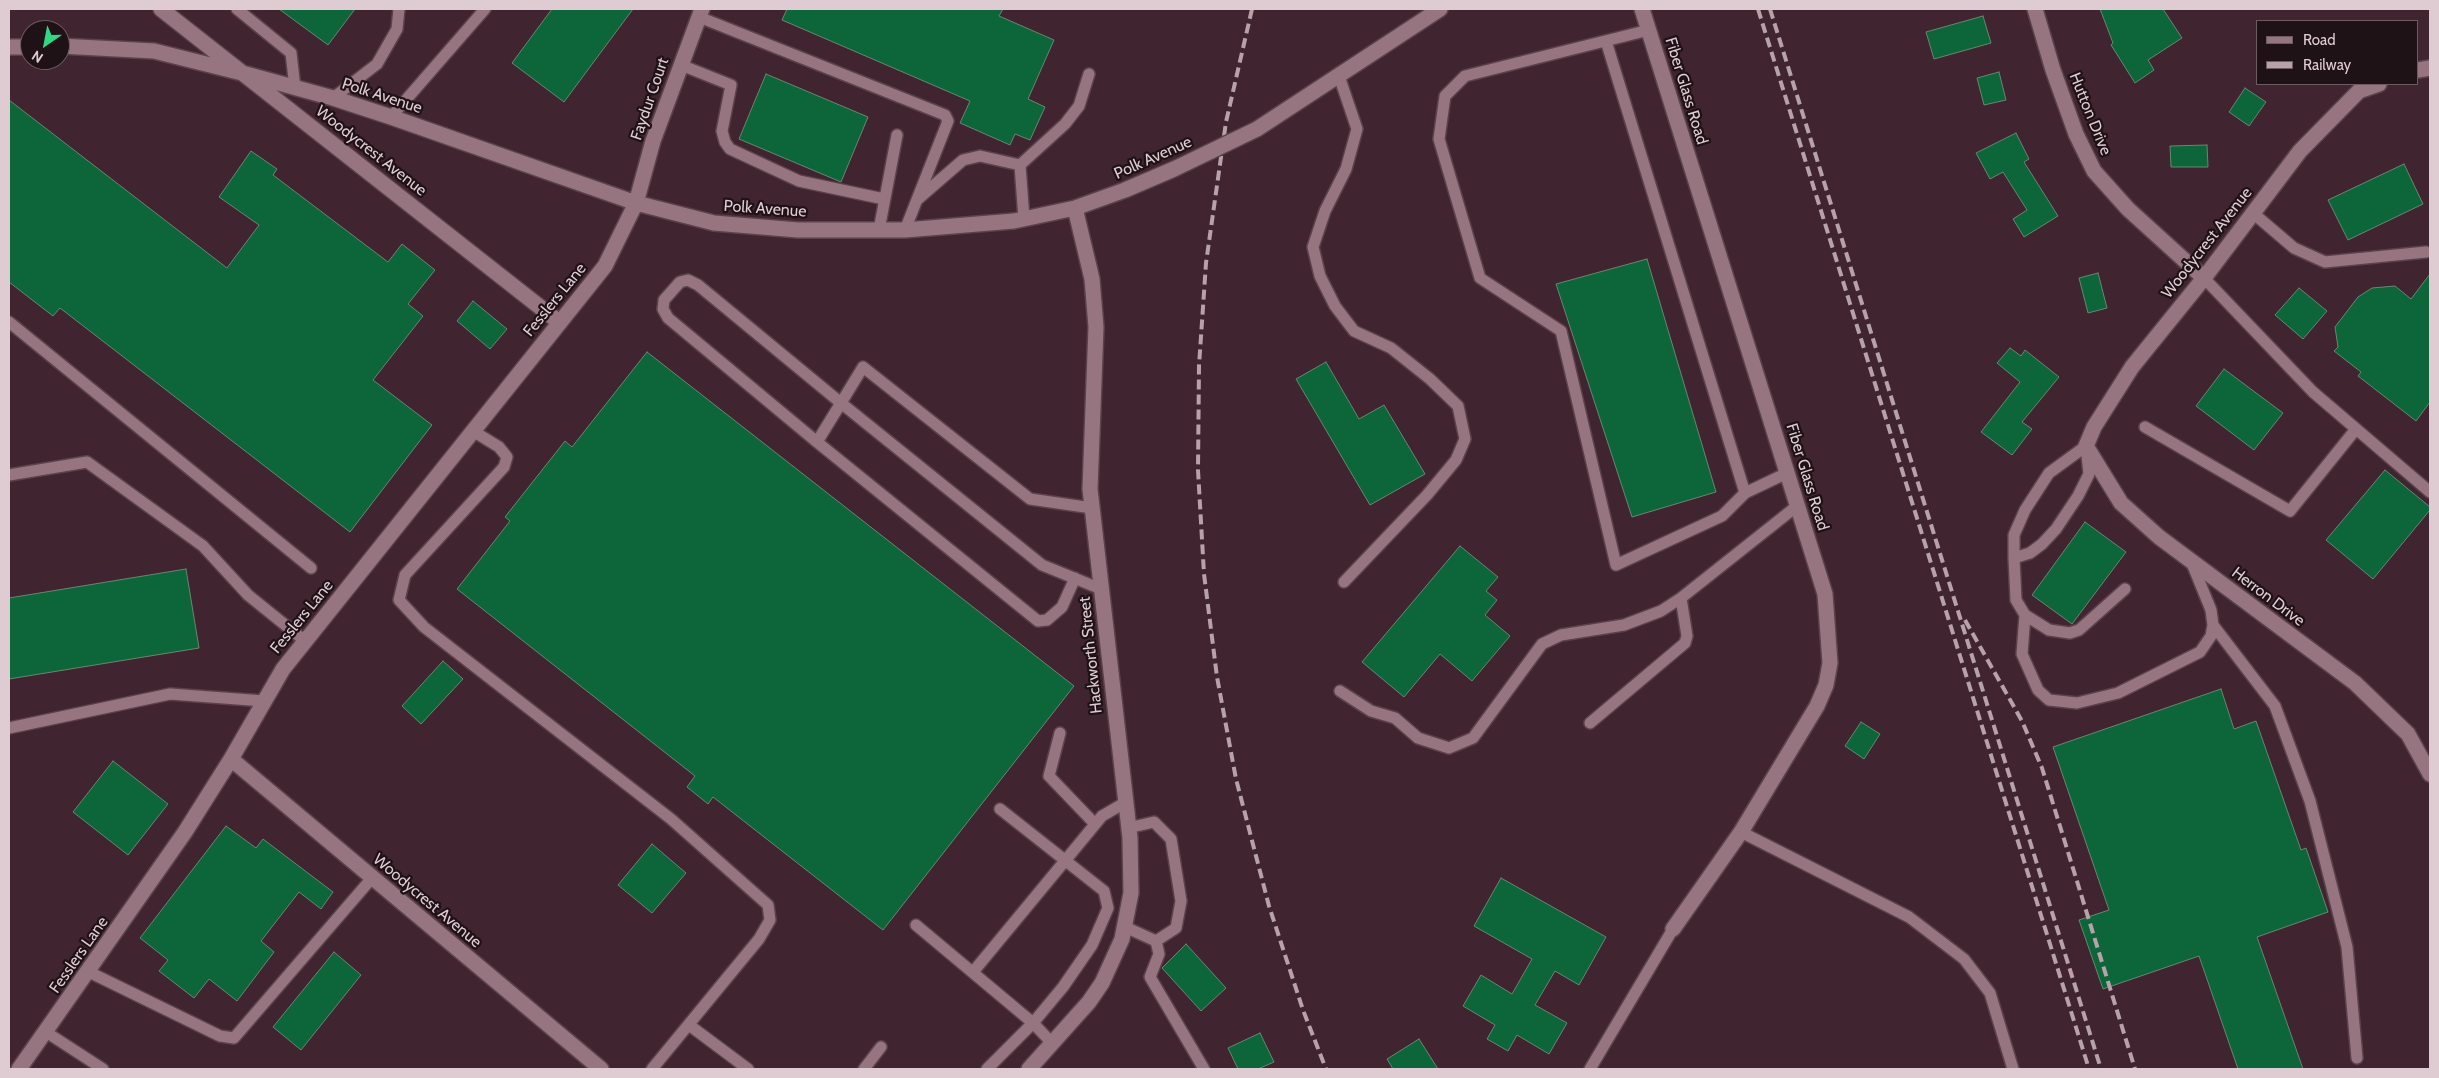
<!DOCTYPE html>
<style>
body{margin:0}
#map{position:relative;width:2439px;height:1078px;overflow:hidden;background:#40242f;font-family:Cabin,sans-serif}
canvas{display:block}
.frame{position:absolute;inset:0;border:10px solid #dfccd2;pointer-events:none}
.legend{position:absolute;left:2256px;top:20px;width:162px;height:65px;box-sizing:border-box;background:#1f1217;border:1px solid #6c5c62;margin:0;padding:6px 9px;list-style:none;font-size:15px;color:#dfccd2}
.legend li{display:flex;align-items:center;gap:10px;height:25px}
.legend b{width:25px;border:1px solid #6c5c62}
.north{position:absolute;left:20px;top:20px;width:50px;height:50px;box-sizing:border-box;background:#1f1217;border:1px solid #6c5c62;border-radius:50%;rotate:213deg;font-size:14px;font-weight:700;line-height:20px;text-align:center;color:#dfccd2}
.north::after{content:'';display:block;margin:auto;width:18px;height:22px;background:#2fd883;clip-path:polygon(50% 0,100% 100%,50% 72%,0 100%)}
</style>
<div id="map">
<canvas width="2439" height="1078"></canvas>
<div class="frame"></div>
<ul class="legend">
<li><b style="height:6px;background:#967580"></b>Road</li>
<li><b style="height:6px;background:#b7a2a9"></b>Railway</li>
</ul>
<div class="north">N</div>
</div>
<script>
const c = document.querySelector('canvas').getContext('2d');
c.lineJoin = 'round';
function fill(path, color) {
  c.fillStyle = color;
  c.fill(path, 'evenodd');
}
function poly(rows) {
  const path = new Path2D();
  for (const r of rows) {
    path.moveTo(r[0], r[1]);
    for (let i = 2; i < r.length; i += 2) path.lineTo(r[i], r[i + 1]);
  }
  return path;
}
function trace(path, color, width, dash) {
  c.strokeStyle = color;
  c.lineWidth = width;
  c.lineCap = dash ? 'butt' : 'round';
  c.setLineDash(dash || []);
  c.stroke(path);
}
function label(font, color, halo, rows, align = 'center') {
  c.font = font + ' Cabin,sans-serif';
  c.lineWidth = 4.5;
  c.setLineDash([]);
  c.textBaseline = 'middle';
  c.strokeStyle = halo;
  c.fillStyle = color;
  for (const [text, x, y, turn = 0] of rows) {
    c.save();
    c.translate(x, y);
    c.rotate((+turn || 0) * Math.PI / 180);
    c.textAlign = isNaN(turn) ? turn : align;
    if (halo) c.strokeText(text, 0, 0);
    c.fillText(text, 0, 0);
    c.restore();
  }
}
const building = poly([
 [279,9,355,9,328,45,279,9],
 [552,9,633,9,564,102,512,63,552,9],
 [787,9,1003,9,999,16,1054,40,1028,99,1045,107,1030,140,1015,134,1010,145,960,123,970,101,782,20,787,9],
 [2100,9,2163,9,2182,38,2148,60,2154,70,2135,83,2111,45,2113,43,2100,9],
 [1983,16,1991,43,1934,59,1926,32,1983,16],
 [1999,72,2006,100,1984,105,1977,78,1999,72],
 [766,74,868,117,841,182,739,139,766,74],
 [2245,88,2266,102,2249,126,2229,112,2245,88],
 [9,100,227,268,259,225,219,197,251,151,277,169,273,175,388,262,402,244,435,270,408,304,423,316,373,380,432,425,350,532,60,308,53,316,9,282,9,100],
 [2016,133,2029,159,2024,162,2058,216,2024,237,2013,219,2027,210,2003,172,1990,179,1976,153,2016,133],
 [2207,145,2208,167,2171,167,2170,146,2207,145],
 [2404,164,2423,204,2348,240,2328,200,2404,164],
 [1647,259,1716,492,1632,517,1556,284,1647,259],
 [2098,273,2107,308,2088,313,2079,278,2098,273],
 [2430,274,2430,402,2416,421,2358,376,2361,372,2334,351,2338,347,2335,327,2358,297,2372,288,2395,286,2411,299,2430,274],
 [2299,288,2327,311,2303,339,2275,315,2299,288],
 [473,301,507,329,490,349,457,321,473,301],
 [2010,348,2021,356,2025,350,2059,377,2022,422,2032,429,2012,455,1981,432,2020,382,1997,363,2010,348],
 [647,352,1074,686,883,930,713,797,708,804,687,787,695,776,457,589,510,521,505,517,565,441,572,447,647,352],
 [1326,362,1359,419,1384,405,1425,474,1370,505,1296,379,1326,362],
 [2224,369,2283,413,2254,450,2196,406,2224,369],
 [2385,470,2430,507,2430,510,2373,579,2326,540,2385,470],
 [2085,522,2126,552,2072,624,2032,595,2085,522],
 [1460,546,1498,577,1486,591,1497,600,1485,615,1510,636,1472,681,1440,654,1404,697,1362,662,1460,546],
 [186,569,199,648,9,679,9,598,186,569],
 [443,661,463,679,421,724,402,706,443,661],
 [2221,689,2234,729,2256,721,2301,850,2306,848,2328,912,2257,937,2303,1069,2238,1069,2199,956,2103,989,2079,920,2109,910,2053,747,2221,689],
 [1861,722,1880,734,1864,759,1845,746,1861,722],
 [113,761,168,804,128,855,73,812,113,761],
 [226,826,256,848,263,839,333,892,321,909,299,892,261,941,274,952,237,1001,209,979,194,998,159,971,168,960,140,938,226,826],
 [652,844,686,873,652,913,618,885,652,844],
 [1501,878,1606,937,1579,985,1555,971,1535,1005,1567,1023,1549,1054,1517,1035,1508,1051,1487,1039,1495,1025,1463,1006,1481,975,1512,994,1532,959,1474,926,1501,878],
 [1186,944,1226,988,1201,1011,1162,968,1186,944],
 [334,952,361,975,301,1050,273,1027,334,952],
 [1260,1033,1274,1062,1258,1069,1238,1069,1228,1048,1260,1033],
 [1419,1039,1438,1069,1393,1069,1387,1059,1419,1039]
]);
fill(building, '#0d663a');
trace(building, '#698672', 1);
const service = poly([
 [237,9,291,53,295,88],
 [699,17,945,115,948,121,905,230],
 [1649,30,1465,76,1445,96,1439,139,1480,278,1561,331,1616,565,1722,516,1745,493,1787,473],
 [1606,41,1745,493],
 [681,65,731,85,722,131,725,142,730,149,799,181,884,199],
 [1339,76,1357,129,1346,169,1325,211,1313,247,1320,276,1335,306,1354,331,1391,348,1430,379,1458,406,1465,439,1456,460,1427,495,1344,582],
 [333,98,377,64,397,29,399,9],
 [391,117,485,9],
 [1020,165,1065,124,1079,106,1089,74],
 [918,199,963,160,980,156,1020,165,1024,219],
 [2253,213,2294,248,2325,262,2426,252],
 [879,230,897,135],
 [2204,278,2313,392,2430,492],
 [9,322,311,568],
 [2145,427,2290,511,2356,429],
 [473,431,499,447,507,457,504,467,405,575,399,600,424,627,671,819,768,905,770,920,759,939,652,1069],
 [817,442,668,318,663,309,664,300,680,282,688,280,698,285,841,403,817,442,1038,621,1047,620,1062,607,1075,578],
 [2086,446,2089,474,2078,496,2056,529,2042,544,2030,553,2014,558,2014,535,2025,510,2049,473,2086,446],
 [9,475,87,462,203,546,248,595,305,641],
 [1092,508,1030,499,863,367,841,403,1042,565,1101,589],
 [2014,558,2016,600,2025,615,2049,630,2070,633,2079,630,2125,589],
 [2025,615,2022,654,2038,690,2049,700,2077,703,2118,693,2200,652,2211,636,2213,625,2211,610,2191,561],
 [2213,625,2275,706,2310,801,2347,947,2357,1058],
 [1340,691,1371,711,1395,718,1418,738,1449,748,1473,738,1542,644,1561,635,1624,625,1661,611,1681,598,1797,506],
 [1590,723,1685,643,1687,636,1681,598],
 [9,728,170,694,264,701],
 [1060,733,1049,776,1095,824],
 [1128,828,1154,822,1171,839,1181,901,1176,928,1156,941],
 [1741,832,1909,917,1964,959,1990,993,2013,1069],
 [916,925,1033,1023,1052,1043],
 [1125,927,1156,941,1159,954,1150,977,1204,1069],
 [89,972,220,1036,234,1038,372,878],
 [973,972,1102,816,1126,802],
 [689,1025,748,1069],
 [46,1032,103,1069],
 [864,1069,881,1047],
 [987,1069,1033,1023,1063,987,1092,945,1108,908,1104,891,1000,809],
 [1590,1069,1673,929]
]);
const minor = poly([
 [161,9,559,322],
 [1642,9,1825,594,1830,663,1826,685,1817,706,1741,832,1673,929],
 [2035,9,2053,70,2076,134,2094,171,2128,209,2204,278],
 [60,46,154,51,246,74,333,98,391,117,636,203,714,223,798,230,905,230,1014,221,1075,208,1125,190,1174,169],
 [9,47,30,47],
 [2418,70,2430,68],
 [2379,84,2359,91,2300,151,2204,278,2132,367,2094,427,2086,446,2121,503,2159,537,2355,683,2408,734,2430,774],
 [1257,129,1440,9],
 [231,759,601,1069],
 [19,1069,185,832,231,759,283,669,605,266,636,203,653,141,702,9],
 [1029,1069,1089,1002,1102,983,1122,939,1131,893,1130,838,1090,489,1096,327,1092,279,1075,208]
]);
trace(service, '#5a424b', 14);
trace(minor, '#5a424b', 18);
trace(service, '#967580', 11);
trace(minor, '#967580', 15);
trace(poly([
 [1252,9,1226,122,1206,263,1199,366,1198,470,1204,574,1217,677,1236,779,1269,906,1303,1010,1326,1069],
 [1758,9,2089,1069],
 [1770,9,2101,1069],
 [1965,620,2022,721,2042,768,2135,1069]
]), '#b7a2a9', 4, [10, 5]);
const minorBridge = poly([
 [1174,169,1257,129]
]);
trace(minorBridge, '#5a424b', 18, []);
trace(minorBridge, '#967580', 15);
label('16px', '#dfccd2', '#1f1217', [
 ["Fiber Glass Road",1686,91,73],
 ["Polk Avenue",382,96,18],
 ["Faydur Court",650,99,-71],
 ["Hutton Drive",2090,114,68],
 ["Woodycrest Avenue",371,151,38],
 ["Polk Avenue",1153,158,-24],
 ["Polk Avenue",765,209,4],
 ["Woodycrest Avenue",2207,243,-52],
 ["Fesslers Lane",555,300,-51],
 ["Fiber Glass Road",1807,477,73],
 ["Herron Drive",2268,597,37],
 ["Fesslers Lane",302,617,-51],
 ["Hackworth Street",1091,655,-96],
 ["Woodycrest Avenue",427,901,40],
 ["Fesslers Lane",79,955,-55]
]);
</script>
